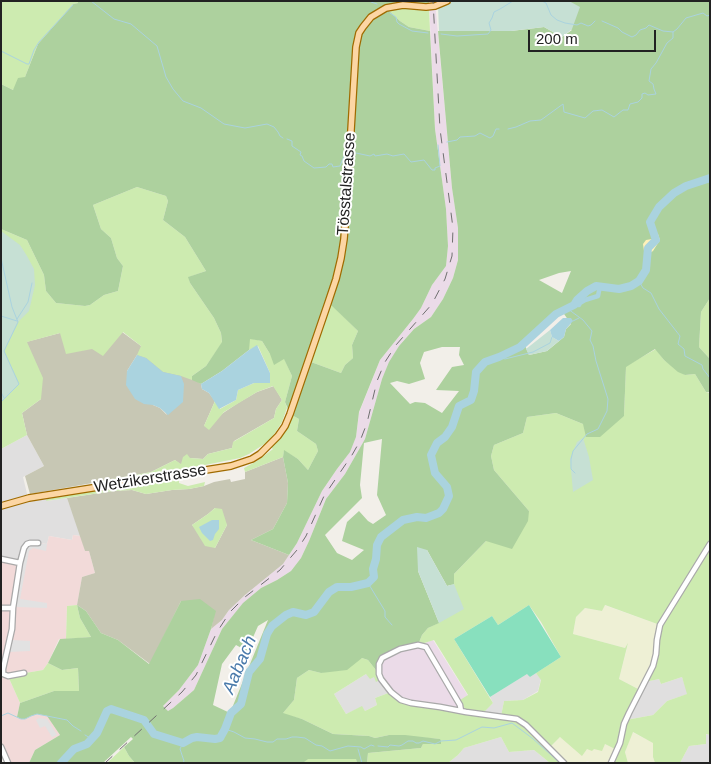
<!DOCTYPE html>
<meta charset="utf-8">
<style>
body{margin:0}
#map{position:relative;width:711px;height:764px;overflow:hidden;background:#f2efe9;font-family:Arial,sans-serif}
canvas{display:block}
.frame{position:absolute;inset:0;border:2px solid #222;pointer-events:none}
.scale{position:absolute;left:528px;top:30px;width:128px;height:22px;box-sizing:border-box;border:2px solid #222;border-top:0;padding-left:6px;font-size:15px;line-height:18px;white-space:nowrap;color:#222;-webkit-text-stroke:4px #fff;paint-order:stroke}
</style>
<div id="map">
<canvas width="711" height="764"></canvas>
<div class="frame"></div>
<div class="scale">200 m</div>
</div>
<script>
const c = document.querySelector('canvas').getContext('2d');
c.lineJoin = 'round';
function fill(path, color) {
  c.fillStyle = color;
  c.fill(path, 'evenodd');
}
function poly(rows) {
  const path = new Path2D();
  for (const r of rows) {
    path.moveTo(r[0], r[1]);
    for (let i = 2; i < r.length; i += 2) path.lineTo(r[i], r[i + 1]);
  }
  return path;
}
function trace(path, color, width, dash) {
  c.strokeStyle = color;
  c.lineWidth = width;
  c.lineCap = dash ? 'butt' : 'round';
  c.setLineDash(dash || []);
  c.stroke(path);
}
function label(font, color, halo, rows, align = 'center') {
  c.font = font + ' Arial,sans-serif';
  c.lineWidth = 4;
  c.setLineDash([]);
  c.textBaseline = 'middle';
  c.strokeStyle = halo;
  c.fillStyle = color;
  for (const [text, x, y, turn = 0] of rows) {
    c.save();
    c.translate(x, y);
    c.rotate((+turn || 0) * Math.PI / 180);
    c.textAlign = isNaN(turn) ? turn : align;
    if (halo) c.strokeText(text, 0, 0);
    c.fillText(text, 0, 0);
    c.restore();
  }
}
fill(poly([
 [27,435,44,466,23,477,29,502,47,499,47,501,67,498,81,536,73,535,72,540,49,536,47,544,38,543,20,563,1,559,1,449],
 [528,673,530,677,536,673,541,679,538,691,523,700,504,701,501,716,481,714,493,703,490,697],
 [366,674,381,679,391,692,375,698,377,705,365,711,362,707,346,714,334,694],
 [682,677,688,694,667,701,653,715,626,720,645,682,659,679,661,684],
 [705,734,710,735,710,763,680,763,689,746,706,744],
 [501,737,509,752,534,750,550,763,448,763,458,755,464,748]
]), '#e0dfdf');
fill(poly([
 [73,535,81,536,85,551,89,551,95,573,82,577,77,605,67,606,66,639,59,639,48,663,43,670,8,676,20,703,17,717,25,719,31,716,37,714,47,716,60,735,35,750,29,763,8,763,1,747,1,559,20,563,24,548,38,543,47,544,49,536,72,540]
]), '#f2dad9');
fill(poly([
 [429,1,435,1,452,188,458,228,458,260,453,278,443,299,431,317,414,329,399,346,382,379,365,439,345,474,326,499,309,541,301,558,291,571,277,580,261,588,243,604,222,629,194,690,173,708,168,711,163,706,179,690,198,665,211,629,222,620,229,610,245,595,283,564,297,543,322,491,337,469,350,451,356,437,359,413,380,360,413,319,421,308,432,285,446,266,448,246,446,209,435,129],
 [433,640,468,696,466,712,401,700,381,679,379,664,382,658]
]), '#ebdbe8');
fill(poly([
 [122,332,141,346,201,384,202,389,209,393,215,401,204,426,238,403,257,392,274,386,282,400,276,409,274,418,234,441,232,448,208,454,203,459,190,458,181,465,175,460,151,472,121,478,30,494,25,476,44,466,27,435,22,413,41,399,26,342,60,333],
 [137,355,167,415,160,408,153,405,127,371],
 [283,457,288,483,287,503,273,529,251,540,289,555,283,564,245,595,229,610,222,620,211,629,215,611,181,601,150,664,118,640,101,633,86,611,77,605,82,577,95,573,89,551,85,551,67,498,113,491,132,490,146,494,172,490,189,489,204,486,214,482,230,479,231,482,245,479,245,472],
 [215,508,227,525,215,548,192,525,208,514]
]), '#c7c7b4');
fill(poly([
 [604,605,660,625,656,654,640,690,619,679,628,644,625,648,573,634,576,617,585,608,602,611],
 [632,732,654,743,653,757,655,763,628,763,625,752],
 [560,737,587,749,594,749,605,744,617,750,611,763,592,763,587,761,585,763,564,763,549,748]
]), '#eef0d5');
fill(poly([
 [1,1,78,1,78,3,73,4,38,44,25,77,13,90,1,84],
 [429,7,430,31,409,27,400,21,386,8],
 [137,187,166,196,168,201,163,220,185,237,206,271,189,277,190,283,214,318,221,333,222,343,206,366,192,376,192,380,181,376,163,372,146,358,137,355,141,346,123,332,103,356,92,349,66,354,60,333,27,342,43,378,41,399,22,413,27,435,1,449,1,229,27,240,44,275,46,291,56,303,85,306,90,305,104,295,118,291,123,266,117,258,111,238,101,229,93,205],
 [710,298,710,359,699,347,701,312],
 [331,304,358,331,352,345,353,358,345,365,341,373,311,362],
 [249,338,262,341,270,354,284,358,292,376,285,402,287,408,282,422,275,433,269,441,249,454,240,458,205,465,97,484,97,482,151,472,175,460,181,464,183,457,187,454,190,458,203,459,208,454,232,448,233,442,274,418,276,409,282,400,273,386,257,392,224,412,209,430,204,426,215,401,220,409,236,400,238,390,254,383,270,373,258,346,249,350],
 [656,349,664,360,685,375,695,374,706,392,710,393,710,735,706,734,706,744,689,746,680,763,655,763,653,757,653,743,633,732,625,752,628,763,611,763,617,750,605,744,602,751,594,749,592,751,587,749,582,756,560,737,549,748,564,763,550,763,534,750,509,752,501,737,464,748,458,755,448,763,367,763,368,753,421,748,423,744,439,744,440,739,389,735,375,738,369,736,333,734,302,719,282,714,294,700,297,678,309,670,321,673,362,658,368,660,379,674,381,679,376,682,374,677,370,679,366,674,334,694,346,714,362,706,365,711,377,705,375,698,391,692,401,700,466,711,460,700,468,695,434,640,418,645,422,635,428,628,438,623,454,574,486,541,529,511,494,470,491,456,494,445,523,433,527,417,556,413,583,424,624,416,626,366],
 [529,605,541,622,561,657,536,673,541,680,538,692,523,700,504,701,501,716,482,714,493,703,454,639,492,616,498,625],
 [605,605,660,625,653,666,645,682,659,679,661,684,682,677,687,694,667,701,653,715,626,720,640,690,619,679,628,643,625,648,573,634,576,617,585,608,602,611],
 [290,414,299,419,297,431,316,444,318,451,308,470,298,459,284,451,283,457,245,472,244,468,257,461,273,449,269,446],
 [179,480,179,483,188,486,205,482,204,486,189,489,172,490,146,494,132,490,113,491,46,501,47,499,136,484],
 [215,508,222,509,227,525,215,548,205,546,192,525,208,514],
 [77,605,80,618,91,637,66,639,67,606],
 [48,663,62,670,78,668,79,691,54,691,20,703,8,676,43,670],
 [124,747,129,756,135,763,107,763],
 [307,759,356,759,357,763,303,763]
]), '#cdebb0');
fill(poly([
 [78,1,429,1,429,7,386,8,400,21,409,27,430,31,435,129,446,209,448,246,446,266,432,285,421,308,413,319,380,360,359,412,356,437,350,452,337,469,322,491,297,543,289,555,251,540,273,529,287,503,288,483,283,457,284,450,298,459,308,470,318,451,316,444,297,431,299,419,290,414,285,402,292,376,284,359,274,365,270,354,262,341,250,339,249,350,222,371,201,384,192,380,192,376,206,366,222,342,221,333,214,318,190,283,188,277,206,271,185,237,163,220,168,201,166,196,137,187,93,205,101,229,111,238,117,258,123,266,118,291,104,295,90,305,85,306,56,303,46,291,44,275,27,240,1,229,1,84,13,90,18,78,25,77,38,44,73,4,78,3],
 [331,305,358,331,352,345,353,358,345,365,341,373,311,362],
 [535,1,710,1,710,298,701,312,699,347,710,359,710,392,706,392,695,374,685,375,678,372,664,360,655,349,626,367,624,416,600,437,586,437,583,424,556,413,527,417,523,433,494,445,491,456,494,470,529,511,528,521,512,549,486,541,454,574,454,584,447,586,427,550,418,571,439,623,428,628,422,635,418,645,382,658,379,674,368,660,362,658,347,670,321,673,309,670,297,678,294,700,283,713,302,719,333,734,369,736,375,738,389,735,405,735,440,739,441,741,441,744,423,744,421,748,368,753,367,763,357,763,356,759,308,759,303,763,135,763,129,756,124,747,133,739,131,737,103,763,29,763,35,750,60,735,47,716,37,714,31,716,25,719,21,719,17,717,20,703,54,691,79,691,78,668,62,670,48,663,60,639,91,637,80,618,77,605,86,611,101,633,118,640,149,664,181,601,200,599,216,611,211,629,198,665,179,690,163,706,168,711,173,708,194,690,222,629,243,603,261,588,277,580,291,571,301,558,309,541,326,499,345,474,365,439,382,379,389,362,399,346,414,329,431,317,443,299,453,278,458,260,458,228,452,188,438,31,511,31,544,27,562,37,572,30],
 [571,271,562,293,539,280,559,273],
 [562,311,571,324,566,329,564,337,547,351,529,355,524,343,552,317],
 [442,347,460,347,459,355,464,365,452,367,436,390,459,391,442,413,425,403,415,402,410,404,390,383,397,381,409,384,425,379,420,363,424,352],
 [382,439,377,495,386,515,373,524,368,521,359,511,347,522,342,541,364,550,352,560,337,553,325,535,362,498,360,485,364,443],
 [268,620,230,713,213,705,222,664,236,645,247,651,258,626]
]), '#add19e');
fill(poly([
 [447,1,569,1,580,7,572,29,562,37,544,27,511,31,439,31,438,6],
 [1,231,20,245,27,256,34,269,35,285,29,311,18,322,4,351,19,384,1,402],
 [550,330,552,337,559,341,547,351,529,355,526,349],
 [583,438,589,457,593,480,573,492,570,459,577,442],
 [417,547,427,550,447,586,454,584,464,609,439,623,418,571]
]), '#c6e0d4');
fill(poly([
 [653,234,658,234,660,240,653,251,647,255,644,251,643,244,646,240,652,239,654,236]
]), '#fff1ba');
fill(poly([
 [529,605,561,657,530,677,527,674,490,697,454,639,492,616,498,625]
]), '#88e0be');
fill(poly([
 [38,543,47,544,46,551,33,548,29,551,20,599,47,603,47,608,17,607,17,599,15,599,18,580,27,544],
 [12,640,30,641,30,651,9,652],
 [39,718,47,719,57,735,52,737,45,726,40,728,36,720]
]), '#e2e2e2');
fill(poly([
 [563,318,571,318,573,321,566,329,564,337,559,341,552,337,550,330],
 [257,345,270,373,270,383,254,383,238,390,236,400,219,409,209,393,202,389,201,384,222,371,249,350],
 [137,355,146,358,163,372,181,376,184,384,183,402,168,415,160,408,153,405,144,404,135,399,126,385,127,371],
 [212,520,219,520,219,529,215,534,213,540,210,541,202,533,199,527]
]), '#aad3df');
trace(poly([
 [91,1,114,19,131,24,157,46,166,77,173,89,183,101,201,108,224,124,245,128,267,124,274,127,278,132,280,136,283,138],
 [542,1,546,3,551,15,557,20,565,23,577,25,581,23,588,26,591,25,595,21],
 [371,2,377,4],
 [390,13,396,17,397,22,399,24,412,31,428,33],
 [602,21,618,28,622,32,632,37,636,35,640,30,646,28,649,25,663,31,673,32,677,29,686,18,703,13,707,16,710,15],
 [441,34,457,36,488,34,491,30,489,23,492,18,494,12,500,9,513,1],
 [1,51,27,64,29,64,34,50,39,42,73,5],
 [508,129,516,127,530,121,541,120,563,104,564,112,585,118,593,111,602,110,614,117,623,110,628,110,630,104,638,102,642,98,642,94,645,93,648,95,656,94,654,89,653,84,649,81,651,69,656,63,667,43,673,38,673,32],
 [287,139,292,141,292,146,301,152,300,155,302,156,304,161,314,168,326,167,329,164,332,164,333,167,340,166,344,156],
 [447,142,457,140,460,137,475,136,480,133,490,138,493,136,496,129,499,129],
 [356,153,370,156,374,154,375,156,387,154,393,156,404,154,411,162,424,160,432,170,435,170,435,168,440,166,438,145],
 [1,258,12,307,18,322,4,351,19,384,1,402],
 [639,281,643,288,651,293,659,309,680,336,678,344,684,349,685,356,702,365,703,369,710,378],
 [568,309,583,320,592,331,590,340,593,346,596,361,608,399,607,411,598,429,587,434,573,451,571,459,571,469,575,473],
 [1,316,17,321],
 [17,319,28,302,32,283],
 [573,321,579,318],
 [499,357,505,359,533,352,550,343,552,337],
 [1,392,4,398],
 [368,583,385,611,385,617,392,625],
 [1,716,8,713,21,719,25,719,31,716,37,714,67,720,73,726,81,731],
 [225,729,234,732,245,738,255,739,267,742,273,742,277,739,286,739,292,737,297,737,305,738,316,745,322,746,330,751,348,746,361,747,364,749,371,745,374,746],
 [85,735,92,739],
 [378,746,388,747,390,745,399,746,402,745,408,741,413,741,416,743,419,743,423,741,435,744,441,741,456,740,482,727,494,728,512,723,532,738,560,763],
 [358,749,362,763],
 [183,763,184,761,180,749,183,743]
]), '#aad3df', 1);
trace(poly([
 [574,305,579,305,580,303,585,300,598,296,600,286]
]), '#aad3df', 4.5);
trace(poly([
 [61,763,74,749,87,744,97,733,107,711,111,709,144,720,154,734,183,743,192,738,197,737,215,739,220,738,225,729,231,713,241,704,249,672,260,659,267,634,272,626,286,615,293,612,306,615,314,612,329,592,337,587,351,587,368,583,374,577,373,569,376,559,377,545,381,537,403,520,417,517,426,518,439,513,443,509,449,496,447,487,435,473,431,455,437,443,445,437,452,427,459,406,471,400,474,391,476,372,485,362,499,357,520,347,556,314,574,305,577,300,587,291,596,286,619,289,631,286,639,281,646,270,648,248,656,240,650,222,659,207,674,193,686,186,710,178]
]), '#aad3df', 8);
const minor = poly([
 [1,559,20,563,13,608,1,608],
 [20,563,24,548,27,544,30,543,38,543],
 [13,608,12,629,3,669,3,674,8,676,24,673],
 [461,711,460,705,426,647,418,645,400,649,382,658,379,664,379,674,381,679,391,692,401,700,411,703,440,707,466,712,517,719,526,725,564,763],
 [1,747,8,763],
 [611,763,620,743,624,724,629,713,653,666,656,654,657,640,660,625,710,544]
]);
const major = poly([
 [1,506,29,498,231,466,252,459,260,454,278,436,285,426,290,414,328,303,336,279,341,258,344,239,346,213,356,47,359,33,363,27,371,17,386,8,403,5,426,7,435,6,447,1]
]);
trace(minor, '#a9a9a9', 7);
trace(major, '#a06b00', 8);
trace(minor, '#fff', 4.5);
trace(major, '#fcd6a4', 5.5);
trace(poly([
 [105,763,182,692,196,675,217,632,230,612,245,597,280,570,297,550,306,536,324,496,352,455,360,441,367,423,377,381,385,362,396,345,432,304,445,279,452,256,453,228,440,129,433,1]
]), '#707070', 1, [10, 10]);
label('16px', '#222', '#fff', [
 ["Tösstalstrasse",347,184,-86],
 ["Wetzikerstrasse",150,479,-9]
]);
label('italic 18px', '#4a7aab', '#fff', [
 ["Aabach",240,665,-67]
]);
</script>
